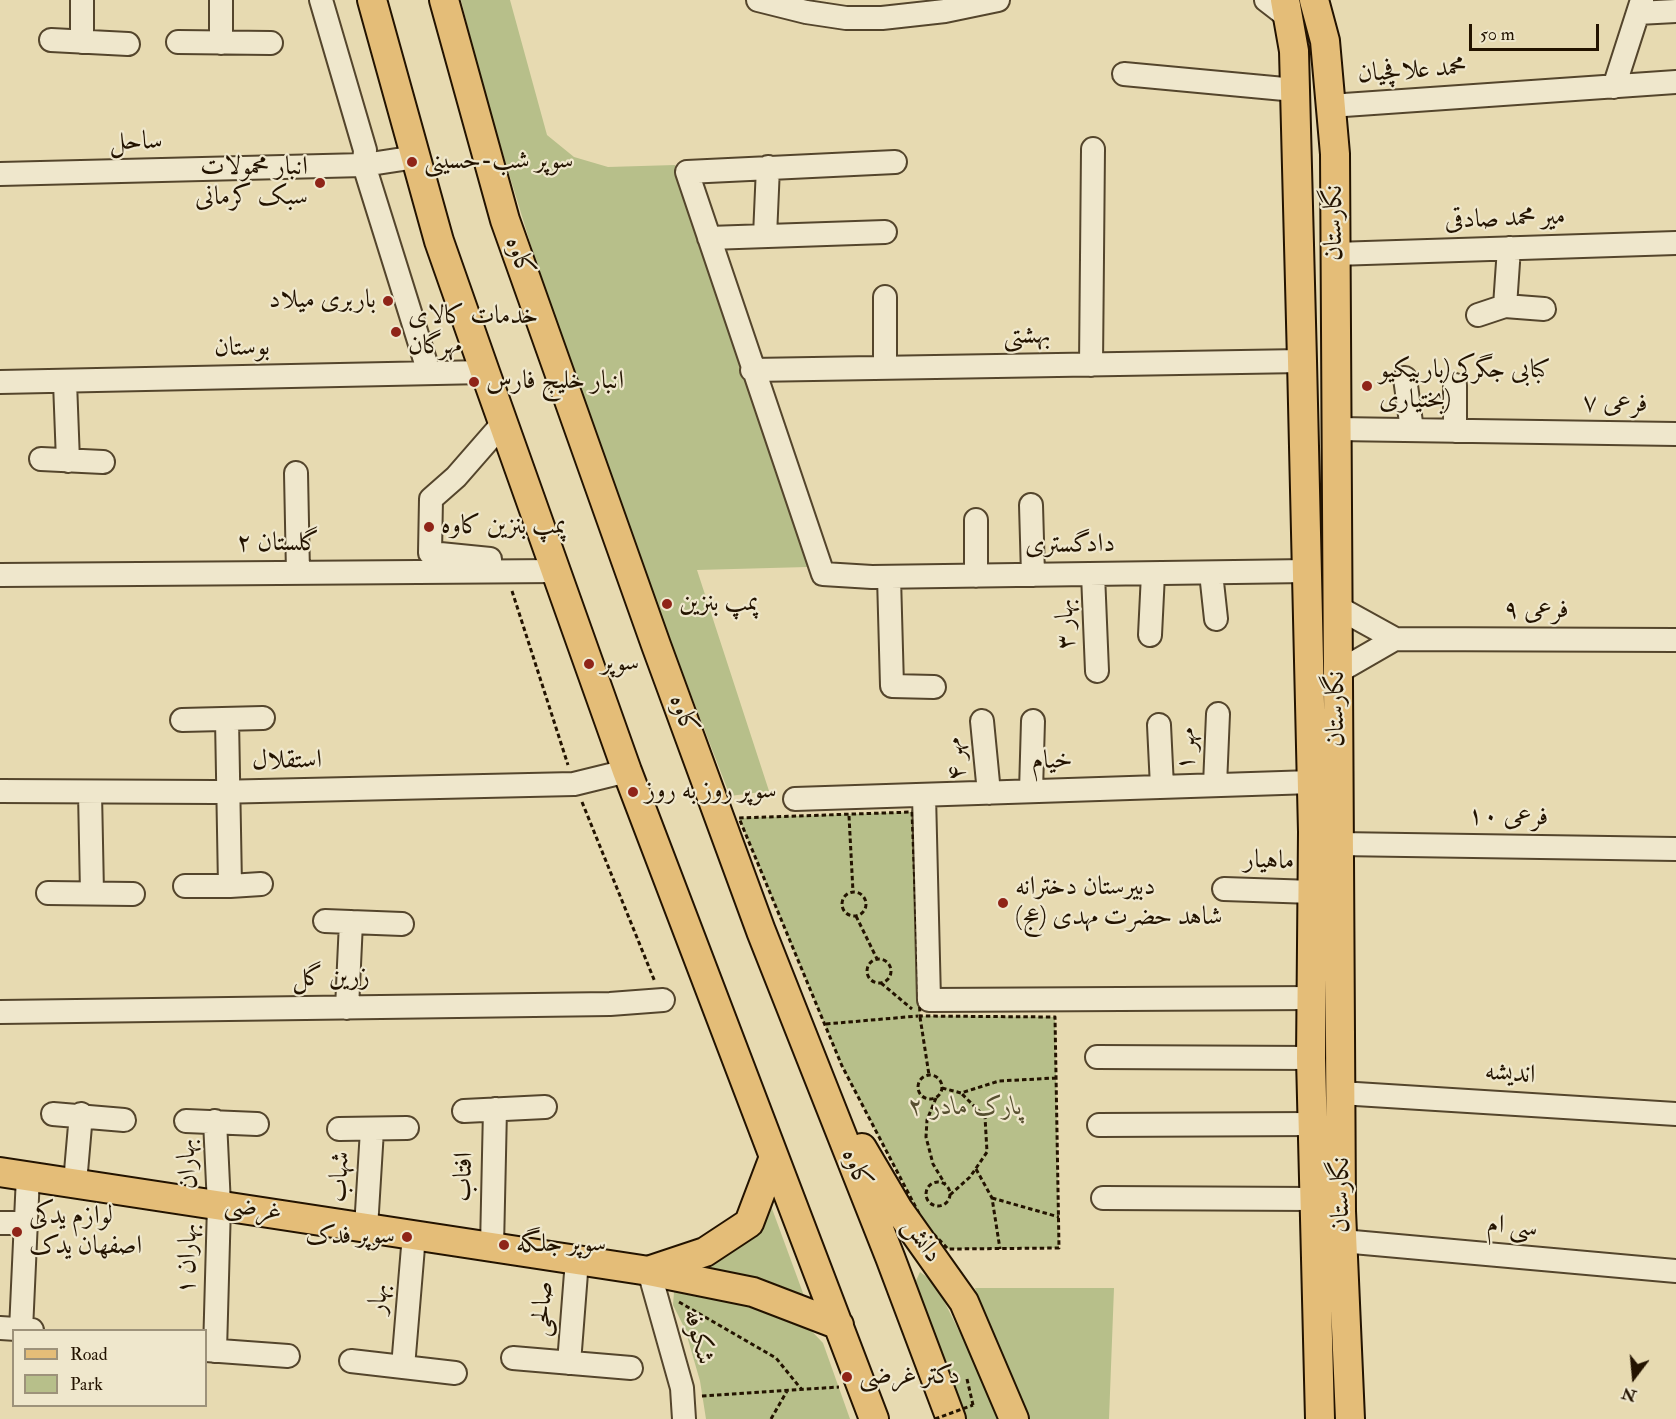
<!DOCTYPE html>
<meta charset="utf-8">
<style>
body{margin:0}
#map{position:relative;width:1676px;height:1419px;overflow:hidden;background:#e7dab1;font-family:"IM FELL Double Pica",serif}
canvas{display:block}
.legend{position:absolute;left:12px;top:1329px;width:195px;height:78px;box-sizing:border-box;background:#efe7cc;border:2px solid #9d927a;margin:0;padding:8px 10px;list-style:none;font-size:18px;color:#231300}
.legend li{display:flex;align-items:center;gap:12px;height:30px}
.legend b{width:30px;border:2px solid #9d927a}
.north{position:absolute;left:1604px;top:1347px;width:60px;height:60px;-webkit-text-stroke:4px #efe7cc;paint-order:stroke;rotate:196deg;font-size:16px;font-weight:700;line-height:24px;text-align:center;color:#231300}
.north::after{content:'';display:block;margin:auto;width:21px;height:27px;background:#231300;clip-path:polygon(50% 0,100% 100%,50% 72%,0 100%)}
.scale{position:absolute;left:1469px;top:24px;width:130px;height:27px;box-sizing:border-box;border:3px solid #231300;border-top:0;padding-left:8px;font-size:18px;line-height:21px;white-space:nowrap;color:#231300;-webkit-text-stroke:4px #efe7cc;paint-order:stroke}
</style>
<div id="map">
<canvas width="1676" height="1419"></canvas>
<ul class="legend">
<li><b style="height:8px;background:#e4bd78"></b>Road</li>
<li><b style="height:16px;background:#b7bf8a"></b>Park</li>
</ul>
<div class="north">N</div>
<div class="scale">50 m</div>
</div>
<script>
const c = document.querySelector('canvas').getContext('2d');
c.lineJoin = 'round';
function fill(path, color) {
  c.fillStyle = color;
  c.fill(path, 'evenodd');
}
function poly(rows) {
  const path = new Path2D();
  for (const r of rows) {
    if (r.length === 3) {
      path.moveTo(r[0] + r[2], r[1]);
      path.arc(r[0], r[1], r[2], 0, 2 * Math.PI);
      continue;
    }
    path.moveTo(r[0], r[1]);
    for (let i = 2; i < r.length; i += 2) path.lineTo(r[i], r[i + 1]);
  }
  return path;
}
function trace(path, color, width, dash) {
  c.strokeStyle = color;
  c.lineWidth = width;
  c.lineCap = dash ? 'butt' : 'round';
  c.setLineDash(dash || []);
  c.stroke(path);
}
function label(font, color, halo, rows, align = 'center') {
  c.font = font + ' "IM FELL Double Pica",Amiri,serif';
  c.lineWidth = 4.5;
  c.setLineDash([]);
  c.textBaseline = 'middle';
  c.strokeStyle = halo;
  c.fillStyle = color;
  for (const [text, x, y, turn = 0] of rows) {
    c.save();
    c.translate(x, y);
    c.rotate((+turn || 0) * Math.PI / 180);
    c.textAlign = isNaN(turn) ? turn : align;
    if (halo) c.strokeText(text, 0, 0);
    c.fillText(text, 0, 0);
    c.restore();
  }
}
fill(poly([
 [461,0,510,0,547,135,574,157,608,167,675,165,810,557,807,567,697,570,769,791,730,796,653,596,580,393,536,262,483,89],
 [912,812,920,1016,1055,1017,1059,1248,948,1249,925,1225,842,1066,739,818],
 [767,1195,807,1304,679,1268],
 [920,1272,935,1283,981,1375,999,1419,964,1419,914,1285],
 [686,1286,802,1321,823,1343,850,1419,706,1419,700,1381,685,1329,673,1305,674,1292],
 [975,1288,1114,1288,1109,1419,1027,1419,996,1356]
]), '#b7bf8a');
const minor = poly([
 [82,0,82,42],
 [321,0,365,150,364,165,429,373],
 [758,0,806,12,846,18,882,18,945,11,998,0],
 [1266,0,1288,17],
 [1638,13,1676,11],
 [51,40,128,44],
 [178,42,271,43],
 [221,43,221,0],
 [1124,74,1295,90],
 [1614,87,1642,0],
 [1330,106,1676,82],
 [895,162,687,172,823,574,872,577,1307,571],
 [0,174,364,165,416,157],
 [765,236,768,167],
 [709,238,885,232],
 [1335,254,1676,243],
 [885,297,885,368],
 [1505,306,1509,248],
 [1478,315,1505,306,1544,309],
 [1091,365,1093,149],
 [752,370,1302,361],
 [1405,378,1412,430],
 [0,382,485,372],
 [65,382,68,461],
 [1337,429,1676,434],
 [1455,431,1455,385],
 [41,459,103,462],
 [296,473,298,573],
 [1031,505,1033,575],
 [976,520,976,576],
 [490,559,430,553,431,499,456,477,504,422],
 [1211,573,1216,619],
 [1093,574,1097,671],
 [0,575,557,571],
 [889,577,892,686,934,687],
 [1337,607,1395,639,1676,640],
 [1150,635,1153,574],
 [1336,673,1395,639],
 [182,720,263,718],
 [982,721,989,793],
 [1159,725,1162,787],
 [1215,785,1218,714],
 [0,791,215,792,574,784,627,771],
 [1031,791,1033,721],
 [90,792,92,893],
 [924,795,929,1000,1313,998],
 [795,799,1312,782],
 [1338,844,1676,849],
 [185,886,230,886,227,719],
 [230,886,261,884],
 [1224,889,1313,892],
 [48,893,133,894],
 [325,921,402,924],
 [347,1008,351,922],
 [0,1012,610,1004,663,1000],
 [1097,1057,1311,1058],
 [1340,1093,1676,1114],
 [464,1111,545,1107],
 [53,1114,124,1120],
 [186,1121,257,1124],
 [215,1121,219,1205,215,1351],
 [1099,1125,1313,1124],
 [339,1129,407,1128],
 [75,1183,81,1114],
 [1103,1198,1315,1199],
 [0,1223,26,1223],
 [366,1228,372,1130],
 [1342,1241,1676,1271],
 [492,1247,495,1109],
 [649,1271,682,1388,684,1419],
 [0,1328,32,1330],
 [21,1330,28,1176],
 [206,1350,288,1356],
 [513,1358,631,1368],
 [351,1361,455,1373],
 [569,1363,577,1260],
 [403,1367,414,1235]
]);
const major = poly([
 [372,0,439,241,485,372,627,771,874,1419],
 [444,0,505,220,656,645,761,931,890,1257,951,1419],
 [1285,0,1294,51,1302,361,1313,832,1311,1058,1320,1419],
 [1314,0,1325,41,1335,154,1341,1211,1350,1419],
 [862,1148,898,1209,964,1302,1014,1419],
 [0,1172,649,1271,753,1292,839,1325],
 [651,1270,705,1252,749,1223,774,1157]
]);
trace(minor, '#54452c', 26);
trace(major, '#231300', 32);
trace(poly([
 [512,591,568,765],
 [582,802,655,982],
 [912,812,920,1016,1055,1017,1059,1248,948,1249,925,1225,842,1066,739,818,912,812],
 [849,816,853,892],
 [854,904,12],
 [856,916,877,959],
 [879,971,12],
 [881,983,912,1009],
 [920,1017,929,1075],
 [826,1024,918,1016],
 [930,1087,12],
 [942,1088,961,1093,999,1081,1056,1078],
 [936,1098,927,1120,926,1137,933,1164,945,1184],
 [976,1169,992,1198,1000,1249],
 [938,1194,12],
 [950,1195,970,1177,987,1152,985,1117,961,1093],
 [992,1198,1059,1217],
 [679,1302,776,1358,802,1390],
 [967,1379,973,1405],
 [702,1396,839,1387],
 [771,1419,787,1391]
]), '#231300', 3, [4.5, 3]);
trace(minor, '#efe7cc', 22);
trace(major, '#e4bd78', 28);
trace(poly([
 [935,1419,973,1405]
]), '#231300', 3, [4.5, 3]);
for (const [x, y, r, color] of [
 [412,162,6,"#8f2418"],
 [320,183,6,"#8f2418"],
 [388,301,6,"#8f2418"],
 [396,332,6,"#8f2418"],
 [474,382,6,"#8f2418"],
 [1367,386,6,"#8f2418"],
 [429,527,6,"#8f2418"],
 [667,604,6,"#8f2418"],
 [589,664,6,"#8f2418"],
 [633,792,6,"#8f2418"],
 [1003,903,6,"#8f2418"],
 [17,1232,6,"#8f2418"],
 [407,1237,6,"#8f2418"],
 [504,1245,6,"#8f2418"],
 [847,1377,6,"#8f2418"]
]) {
  const dot = new Path2D();
  dot.arc(x, y, r, 0, 2 * Math.PI);
  c.fillStyle = color;
  c.fill(dot);
  trace(dot, '#efe7cc', 2);
}
label('26px', '#231300', '#efe7cc', [
 ["محمد علافچیان",1412,72,-4],
 ["ساحل",136,143,-1],
 ["میر محمد صادقی",1505,220,-2],
 ["نگارستان",1335,223,-90],
 ["کاوه",518,257,70],
 ["بهشتی",1027,337,-1],
 ["بوستان",242,349,-1],
 ["فرعی ۷",1615,405,1],
 ["گلستان ۲",278,544],
 ["دادگستری",1070,546,-1],
 ["فرعی ۹",1536,611],
 ["بهار ۳",1067,624,-92],
 ["نگارستان",1337,709,-90],
 ["کاوه",682,715,70],
 ["مهر ۱",1188,749,-87],
 ["مهر ۴",957,759,-95],
 ["استقلال",287,762,-1],
 ["خیام",1052,762,-2],
 ["فرعی ۱۰",1508,818,1],
 ["ماهیار",1269,862,2],
 ["زرین گل",331,979,-1],
 ["اندیشه",1510,1075,4],
 ["بهاران",189,1164,-93],
 ["کاوه",855,1169,68],
 ["شهاب",341,1177,-87],
 ["افتاب",465,1177,-88],
 ["نگارستان",1342,1195,-90],
 ["غرضی",253,1210,9],
 ["سی ام",1512,1228,5],
 ["دانش",921,1241,55],
 ["بهاران ۱",189,1259,-88],
 ["بهار",380,1299,-85],
 ["صالحی",544,1309,-86],
 ["شکوفه",697,1337,75]
]);
label('26px', '#231300', '#efe7cc', [
 ["سوپر شب-حسینی",424,162],
 ["انبار محمولات",308,168,"right"],
 ["سبک کرمانی",308,198,"right"],
 ["باربری میلاد",376,301,"right"],
 ["خدمات کالای",408,317],
 ["مهرگان",408,347],
 ["کبابی جگرکی(باربیکیو",1379,371],
 ["بختیاری)",1379,401],
 ["انبار خلیج فارس",486,382],
 ["پمپ بنزین کاوه",441,527],
 ["پمپ بنزین",679,604],
 ["سوپر",601,664],
 ["سوپر روز به روز",645,792],
 ["دبیرستان دخترانه",1015,888],
 ["شاهد حضرت مهدی (عج)",1015,918],
 ["لوازم یدکی",29,1217],
 ["اصفهان یدک",29,1247],
 ["سوپر فدک",395,1237,"right"],
 ["سوپر جلگه",516,1245],
 ["دکتر غرضی",859,1377]
], 'left');
label('italic 26px', '#574f30', '#efe7cc', [
 ["پارک مادر ۲",966,1108]
]);
</script>
